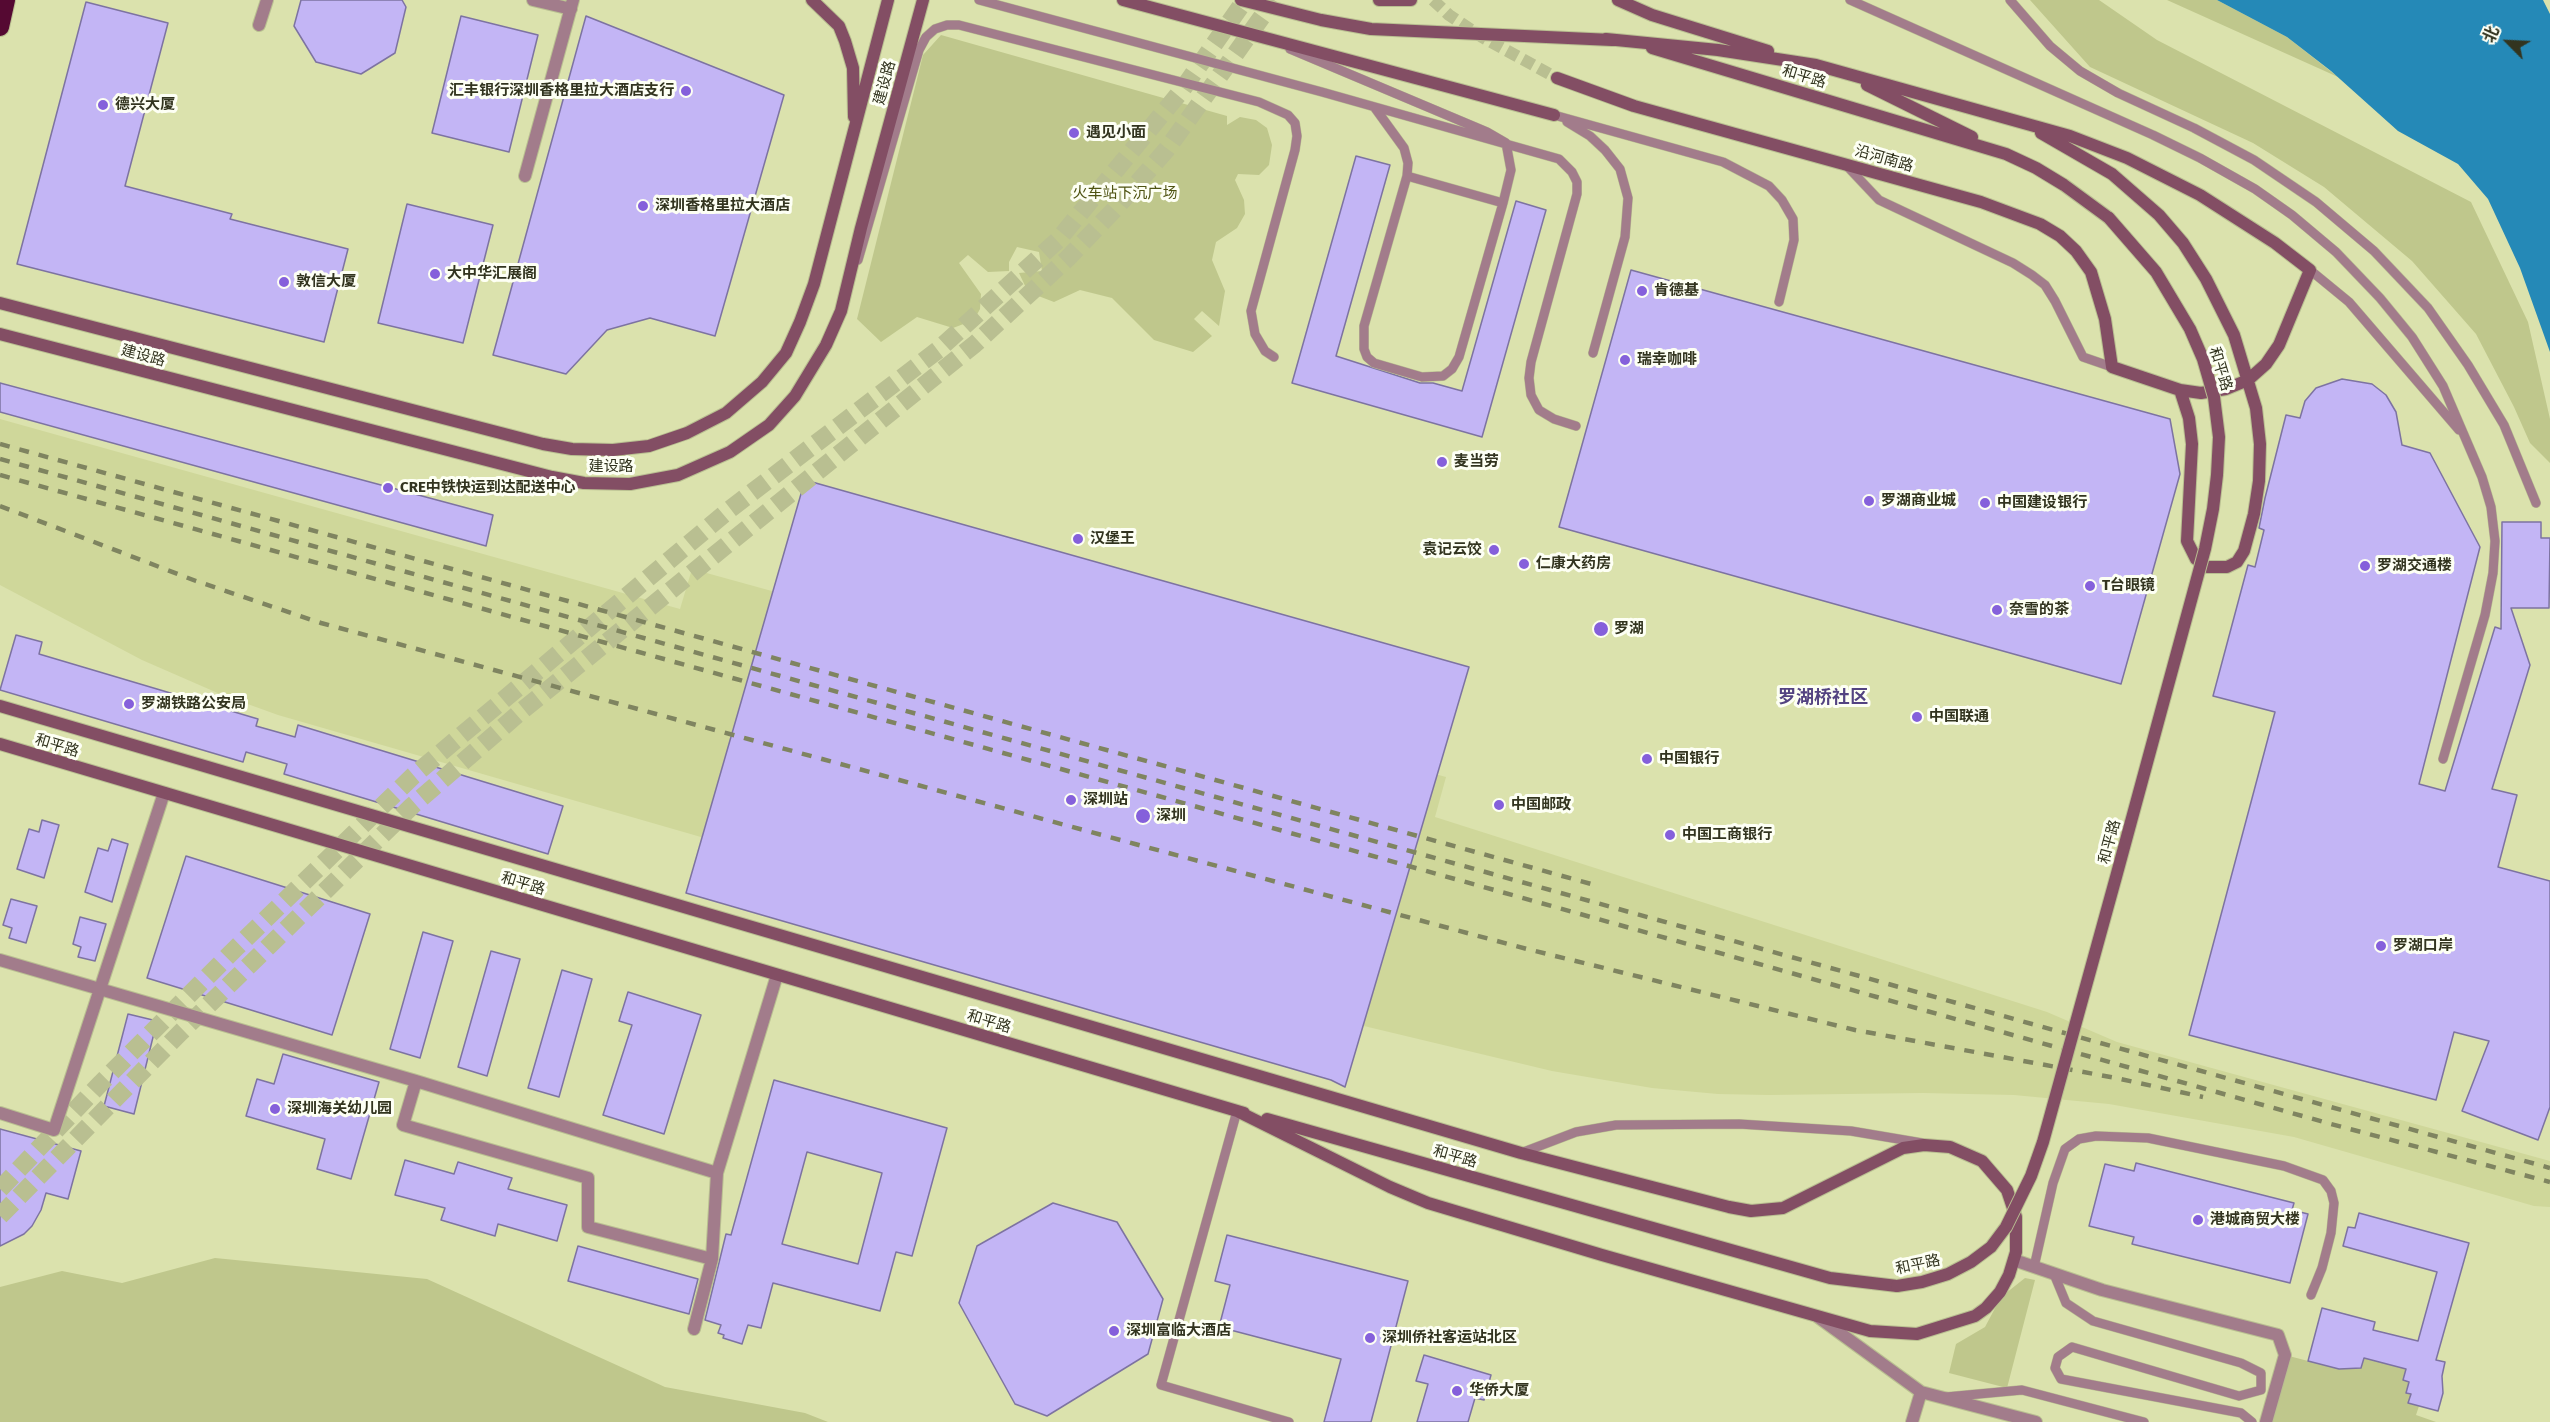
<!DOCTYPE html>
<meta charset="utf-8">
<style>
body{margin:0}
#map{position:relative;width:2550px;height:1422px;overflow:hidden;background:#dbe2ad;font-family:"Fira Sans","Noto Sans SC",sans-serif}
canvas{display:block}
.north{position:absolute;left:2478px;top:12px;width:60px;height:60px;-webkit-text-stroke:4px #fdfff4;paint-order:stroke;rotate:294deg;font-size:16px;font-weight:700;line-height:24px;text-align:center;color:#32341f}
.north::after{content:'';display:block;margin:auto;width:21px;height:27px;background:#32341f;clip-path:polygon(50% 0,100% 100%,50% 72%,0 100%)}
</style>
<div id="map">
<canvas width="2550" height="1422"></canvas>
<div class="north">北</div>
</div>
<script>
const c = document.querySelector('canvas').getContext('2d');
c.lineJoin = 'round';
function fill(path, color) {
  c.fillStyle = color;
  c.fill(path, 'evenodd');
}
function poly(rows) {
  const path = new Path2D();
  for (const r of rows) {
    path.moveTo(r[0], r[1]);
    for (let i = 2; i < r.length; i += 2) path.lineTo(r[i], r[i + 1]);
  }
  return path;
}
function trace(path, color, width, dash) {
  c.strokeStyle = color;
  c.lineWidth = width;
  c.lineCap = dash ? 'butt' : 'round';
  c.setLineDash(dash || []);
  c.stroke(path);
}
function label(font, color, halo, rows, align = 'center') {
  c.font = font + ' "Fira Sans","Noto Sans SC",sans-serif';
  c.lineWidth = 6;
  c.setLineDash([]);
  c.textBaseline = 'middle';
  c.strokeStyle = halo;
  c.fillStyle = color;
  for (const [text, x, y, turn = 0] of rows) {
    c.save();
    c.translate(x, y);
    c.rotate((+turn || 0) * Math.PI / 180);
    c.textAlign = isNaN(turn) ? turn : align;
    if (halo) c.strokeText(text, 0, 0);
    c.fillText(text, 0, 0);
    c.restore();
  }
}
fill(poly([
 [0,419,680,609,692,569,1446,777,1435,817,2047,1012,2117,1042,2550,1161,2550,1207,2534,1206,2294,1137,2109,1104,2014,1095,1923,1093,1769,1095,1718,1094,1652,1088,1552,1071,1318,1015,278,715,220,694,142,660,0,585]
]), '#cfd79a');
fill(poly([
 [2030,0,2099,0,2157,40,2471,202,2528,322,2550,419,2550,463,2530,443,2514,407,2476,334,2412,261,2324,187,2253,143,2090,67],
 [2167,0,2217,0,2287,37,2338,77],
 [941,35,1227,116,1227,125,1240,117,1256,120,1267,128,1272,145,1269,165,1259,175,1238,174,1235,180,1244,200,1245,214,1237,228,1216,242,1212,260,1225,291,1219,326,1202,311,1194,319,1212,336,1193,352,1154,340,1112,298,1080,290,1054,302,1028,292,1019,273,1042,271,1039,252,1017,247,1009,262,1009,271,988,272,968,255,959,263,981,294,980,309,974,320,953,328,917,317,881,342,857,319,923,55],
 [215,1258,427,1279,665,1387,805,1413,828,1422,0,1422,0,1287,62,1271,122,1283],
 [2025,1278,2035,1280,2007,1388,1949,1373,1956,1344,1985,1327,2001,1297],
 [2285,1355,2339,1369,2361,1368,2364,1358,2406,1369,2403,1380,2409,1382,2406,1392,2411,1394,2408,1403,2419,1406,2416,1415,2436,1422,2266,1422]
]), '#bfc78c');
fill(poly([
 [2217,0,2543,0,2550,14,2550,352,2520,268,2488,199,2458,164,2398,131,2331,71,2287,37]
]), '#2589b7');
const building = poly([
 [301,0,402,0,406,7,395,53,361,74,316,62,294,26,301,0],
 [86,2,168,23,125,186,232,214,230,219,348,249,324,342,17,264,86,2],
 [461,16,538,35,509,152,432,133,461,16],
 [586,16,784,95,715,336,650,318,607,330,566,374,493,355,586,16],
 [1356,156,1390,165,1336,356,1420,383,1433,383,1462,391,1516,201,1546,210,1482,437,1292,383,1356,156],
 [407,204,493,225,463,343,378,323,407,204],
 [1631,270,2170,419,2180,474,2121,684,1559,527,1631,270],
 [2342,379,2372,384,2386,395,2396,412,2402,445,2430,453,2480,547,2419,784,2445,791,2495,627,2501,629,2502,522,2541,522,2541,538,2550,538,2549,608,2511,608,2530,665,2492,789,2517,795,2498,867,2550,881,2550,1107,2538,1140,2462,1111,2489,1041,2454,1032,2436,1100,2189,1035,2275,712,2213,696,2248,565,2255,567,2264,530,2259,528,2265,498,2286,415,2300,418,2305,401,2316,388,2342,379],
 [0,383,493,515,486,546,0,412,0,383],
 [805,480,1469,667,1345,1087,1331,1080,686,893,805,480],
 [16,635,42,642,39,654,258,719,256,726,295,737,298,725,563,806,548,854,284,774,287,764,246,752,243,762,0,690,16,635],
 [42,820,59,825,44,878,17,869,29,829,39,832,42,820],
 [112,839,128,844,112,902,85,892,98,848,108,851,112,839],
 [186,856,370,914,332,1035,147,978,186,856],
 [11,899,37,906,26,943,9,938,12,928,3,925,11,899],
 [80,917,106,924,95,961,78,957,81,947,73,944,80,917],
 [423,932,453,941,420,1058,390,1049,423,932],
 [491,951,520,959,487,1076,458,1067,491,951],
 [562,970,592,979,559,1097,528,1088,562,970],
 [628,992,701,1015,664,1134,603,1115,632,1025,619,1021,628,992],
 [128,1014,157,1021,134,1114,104,1106,128,1014],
 [283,1054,379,1082,351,1179,317,1169,325,1139,246,1116,257,1079,274,1084,283,1054],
 [774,1080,947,1128,912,1256,896,1252,880,1311,773,1283,761,1328,748,1325,742,1344,723,1338,724,1335,718,1333,721,1325,705,1320,726,1234,731,1235,774,1080],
 [807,1152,882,1173,858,1264,782,1244,807,1152],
 [0,1129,81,1151,68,1199,46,1193,41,1210,32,1226,24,1234,0,1246,0,1129],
 [405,1160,454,1174,458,1162,512,1178,508,1189,567,1205,557,1241,498,1224,495,1236,441,1220,445,1208,395,1195,405,1160],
 [2136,1163,2294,1203,2292,1210,2308,1214,2290,1283,2132,1244,2134,1237,2089,1226,2105,1164,2134,1171,2136,1163],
 [1053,1203,1117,1222,1163,1299,1148,1354,1047,1416,1015,1404,959,1303,977,1246,1053,1203],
 [2359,1213,2469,1243,2436,1360,2445,1362,2442,1376,2443,1393,2438,1411,2408,1403,2411,1394,2406,1393,2409,1382,2403,1380,2406,1369,2364,1358,2361,1368,2339,1369,2308,1361,2322,1308,2375,1322,2373,1330,2418,1341,2437,1272,2343,1246,2348,1227,2355,1228,2359,1213],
 [1227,1235,1408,1281,1371,1422,1324,1422,1341,1359,1219,1327,1230,1285,1215,1281,1227,1235],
 [578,1246,698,1279,689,1314,568,1281,578,1246],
 [1424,1355,1491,1375,1484,1400,1475,1398,1468,1422,1417,1422,1428,1384,1416,1381,1424,1355]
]);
fill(building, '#c3b5f5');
trace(building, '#7d73a1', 1.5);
trace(poly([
 [1433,0,1449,15,1482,37,1557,78]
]), '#b9bf91', 12, [12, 6]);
trace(poly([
 [0,1189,101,1083,236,948,413,776,729,510,938,350,1058,240,1182,90,1245,0],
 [0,1216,180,1033,412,806,518,714,975,344,1068,258,1115,209,1167,149,1274,0]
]), '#b9bf91', 18, [18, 9]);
const lane = poly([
 [979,0,1322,92,1559,159,1572,172,1577,182,1577,194,1531,362,1529,378,1531,395,1539,410,1554,419,1576,426],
 [1850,0,2153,135,2200,158,2255,189,2292,215,2336,252,2380,298,2412,337,2443,386,2482,477,2491,507,2495,541,2493,573,2485,615,2443,759],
 [2010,0,2050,46,2080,71,2118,93,2194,128,2254,160,2316,202,2374,251,2428,308,2468,365,2504,425,2536,503],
 [1290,49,1487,132,1506,143,1511,170,1503,203,1459,357,1452,369,1443,376,1422,377,1374,363,1367,357,1364,349,1364,326,1407,176,1408,163,1404,148,1375,108],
 [1554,115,1723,162,1769,186,1782,200,1793,219,1794,240,1779,302],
 [1567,122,1590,136,1605,150,1620,169,1628,198,1625,237,1593,353],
 [1846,165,1879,200,2013,263,2032,275,2045,285,2055,301,2083,357,2112,367],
 [1407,176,1503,203],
 [858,260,919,50,926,37,935,29,947,25,959,25,1259,102,1288,115,1295,123,1297,136,1295,150,1251,311,1255,334,1265,351,1274,357],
 [2310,270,2349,302,2459,430],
 [1237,1111,1161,1385,1289,1422],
 [1521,1153,1576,1132,1616,1125,1739,1124,1851,1131,1922,1143],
 [2034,1267,2053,1183,2065,1149,2079,1139,2096,1136,2148,1138,2284,1166,2323,1180,2331,1191,2334,1203,2331,1233,2322,1268,2311,1295],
 [2054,1274,2066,1303,2093,1321,2241,1363,2261,1373,2261,1390,2239,1396,2072,1347,2058,1357,2055,1368,2061,1379,2241,1413,2252,1422],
 [1946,1397,2022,1390,2144,1422]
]);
const street = poly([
 [533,0,571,9],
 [259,25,267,0],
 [525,176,573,0],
 [0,960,416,1081,717,1173],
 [416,1081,403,1125,588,1178,588,1227,712,1259],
 [0,1113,54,1130,164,793],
 [2014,1260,2102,1290,2278,1335,2285,1355,2266,1422],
 [1818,1317,1921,1392,2036,1422],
 [694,1329,712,1259,717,1173,777,975],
 [1912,1422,1921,1392]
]);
const secondary = poly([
 [812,0,839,26,845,41,853,68,854,117],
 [1123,0,1554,115],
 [1241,0,1321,20,1371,29,1612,40],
 [1379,0,1411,0],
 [1618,0,1652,15,1768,51],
 [1652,48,2006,154,2036,168,2064,185,2109,218],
 [1557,78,1634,106,1981,202,2040,224,2060,236,2076,251,2091,272,2105,319,2112,367,2180,390,2201,393,2226,389,2248,380,2266,364,2279,345,2310,270,2275,243,2200,195,2127,158,2070,136,1816,65,1718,50,1606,39],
 [1867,85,1972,137],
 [2041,133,2112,174,2159,215,2183,243,2206,279,2234,335,2256,408,2260,444,2259,481,2254,514,2244,551,2237,562,2227,567,2207,567,2196,559,2187,541,2192,444,2189,418,2180,390],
 [0,303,543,444,572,449,613,450,649,446,687,433,726,413,762,382,786,353,800,322,814,284,888,0],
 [0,334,552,477,584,483,630,484,678,475,730,452,769,425,795,396,826,345,841,311,861,228,923,0],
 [0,706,1521,1153,1729,1207,1751,1211,1783,1208,1903,1148,1924,1145,1950,1147,1982,1161,2007,1190,2016,1217,2016,1252,2009,1275,2000,1292,1986,1308,1975,1316,1917,1334,1870,1331,1602,1255,1428,1203,1390,1187,1237,1111],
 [0,744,1244,1113],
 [1267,1119,1830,1278,1897,1286]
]);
const highway = poly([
 [0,27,6,0]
]);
trace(lane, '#b9bf91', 10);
trace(street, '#b9bf91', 14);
trace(secondary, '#b9bf91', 14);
trace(highway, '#b9bf91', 20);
trace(lane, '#a27c8b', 9);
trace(street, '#a27c8b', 12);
trace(secondary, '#834e64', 12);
trace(highway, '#550932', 18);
trace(poly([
 [0,444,1595,885],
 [0,459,2550,1168],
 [0,475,1151,794,2331,1124,2550,1182],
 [0,506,196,581,321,623,1135,844,1527,949,1855,1030,2116,1078,2203,1097]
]), '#7f8460', 4.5, [10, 10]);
const secondaryBridge = poly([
 [1897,1286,1922,1282,1948,1274,1971,1262,1991,1247,2006,1227,2031,1176,2043,1142,2116,877,2205,549,2213,509,2217,475,2219,437,2214,397,2203,359,2190,329,2156,272,2109,218]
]);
trace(secondaryBridge, '#b9bf91', 14, []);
trace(secondaryBridge, '#834e64', 12);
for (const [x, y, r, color] of [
 [686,91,6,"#8560db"],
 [103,105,6,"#8560db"],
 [1074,133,6,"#8560db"],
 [643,206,6,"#8560db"],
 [435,274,6,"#8560db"],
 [284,282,6,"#8560db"],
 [1642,291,6,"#8560db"],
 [1625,360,6,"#8560db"],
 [1442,462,6,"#8560db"],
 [388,488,6,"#8560db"],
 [1869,501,6,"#8560db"],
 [1985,503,6,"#8560db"],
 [1078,539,6,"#8560db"],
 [1494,550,6,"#8560db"],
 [1524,564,6,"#8560db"],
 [2365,566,6,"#8560db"],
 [2090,586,6,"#8560db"],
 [1997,610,6,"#8560db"],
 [1601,629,8,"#8560db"],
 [129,704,6,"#8560db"],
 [1917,717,6,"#8560db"],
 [1647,759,6,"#8560db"],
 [1071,800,6,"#8560db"],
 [1499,805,6,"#8560db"],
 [1143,816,8,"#8560db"],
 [1670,835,6,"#8560db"],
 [2381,946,6,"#8560db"],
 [275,1109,6,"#8560db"],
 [2198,1220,6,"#8560db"],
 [1114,1331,6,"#8560db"],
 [1370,1338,6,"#8560db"],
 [1457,1391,6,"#8560db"]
]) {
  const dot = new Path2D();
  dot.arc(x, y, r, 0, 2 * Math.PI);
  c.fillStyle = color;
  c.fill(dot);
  trace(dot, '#fdfff4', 2);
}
label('15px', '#32341f', '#fdfff4', [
 ["和平路",1804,77,17],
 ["建设路",885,83,-75],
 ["沿河南路",1884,159,16],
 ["建设路",143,356,15],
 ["和平路",2220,369,73],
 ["建设路",611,467],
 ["和平路",57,746,17],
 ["和平路",2110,842,-75],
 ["和平路",523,884,17],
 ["和平路",989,1022,17],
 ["和平路",1455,1157,16],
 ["和平路",1918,1265,-12]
]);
label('bold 15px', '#32341f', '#fdfff4', [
 ["汇丰银行深圳香格里拉大酒店支行",674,91,"right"],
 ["德兴大厦",115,105],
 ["遇见小面",1086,133],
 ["深圳香格里拉大酒店",655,206],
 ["大中华汇展阁",447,274],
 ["敦信大厦",296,282],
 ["肯德基",1654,291],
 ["瑞幸咖啡",1637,360],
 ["麦当劳",1454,462],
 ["CRE中铁快运到达配送中心",400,488],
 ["罗湖商业城",1881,501],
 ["中国建设银行",1997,503],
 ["汉堡王",1090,539],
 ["袁记云饺",1482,550,"right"],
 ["仁康大药房",1536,564],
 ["罗湖交通楼",2377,566],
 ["T台眼镜",2102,586],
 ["奈雪的茶",2009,610],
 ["罗湖",1614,629],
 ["罗湖铁路公安局",141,704],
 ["中国联通",1929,717],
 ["中国银行",1659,759],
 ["深圳站",1083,800],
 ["中国邮政",1511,805],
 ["深圳",1156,816],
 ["中国工商银行",1682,835],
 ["罗湖口岸",2393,946],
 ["深圳海关幼儿园",287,1109],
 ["港城商贸大楼",2210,1220],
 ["深圳富临大酒店",1126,1331],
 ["深圳侨社客运站北区",1382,1338],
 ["华侨大厦",1469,1391]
], 'left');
label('15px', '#4e5312', '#fdfff4', [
 ["火车站下沉广场",1125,194]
]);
label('bold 18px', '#534381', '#fdfff4', [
 ["罗湖桥社区",1823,698]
]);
</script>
